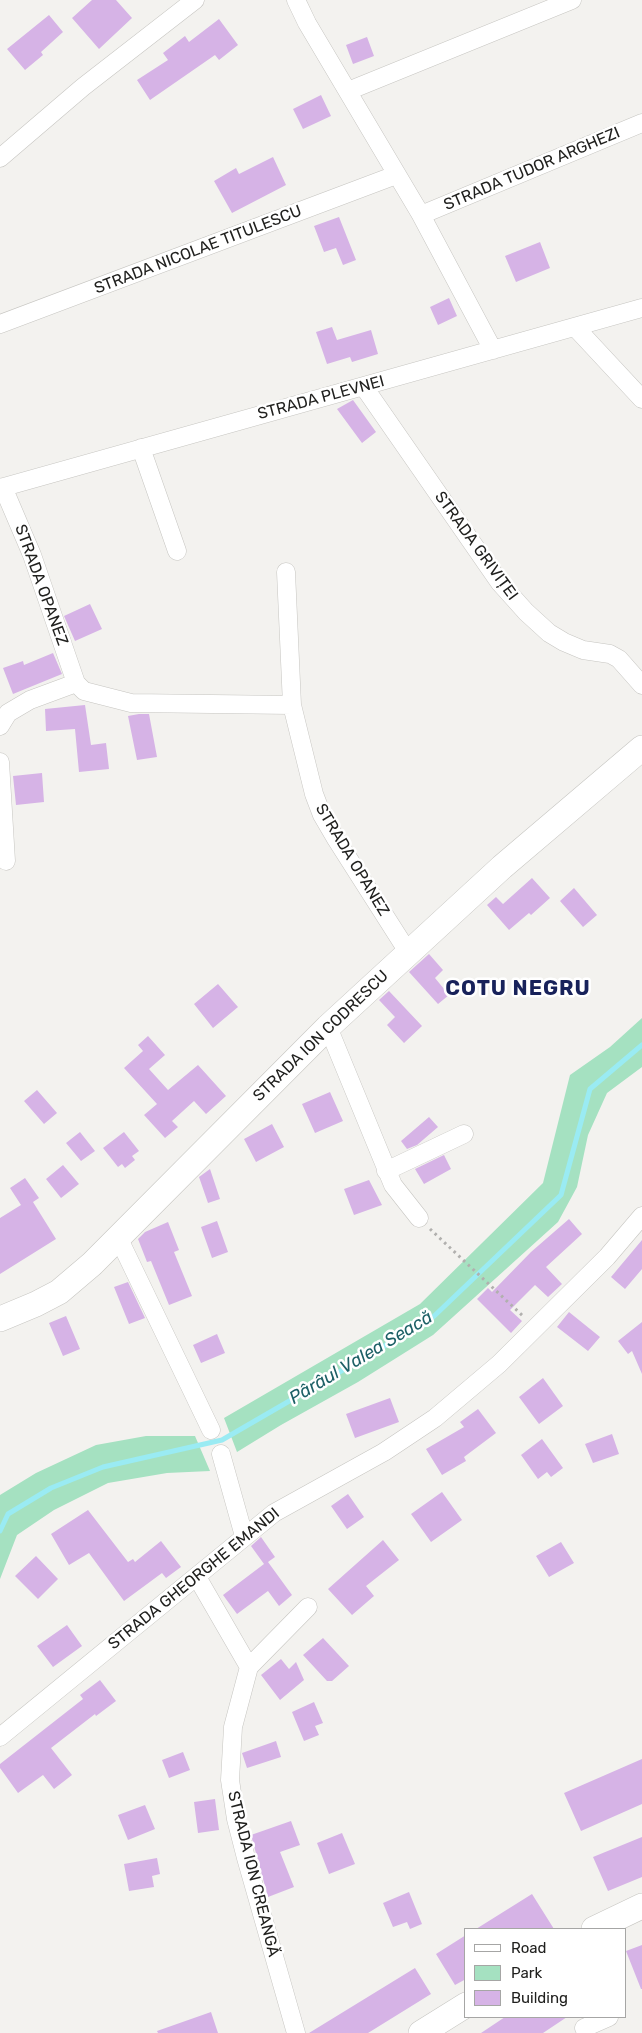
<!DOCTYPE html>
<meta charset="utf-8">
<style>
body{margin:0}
#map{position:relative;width:642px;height:2033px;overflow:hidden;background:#f3f2ef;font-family:Rubik,sans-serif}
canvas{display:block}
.legend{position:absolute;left:464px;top:1928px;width:162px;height:90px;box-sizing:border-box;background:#fff;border:1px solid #a6a6a5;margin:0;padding:6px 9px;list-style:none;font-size:15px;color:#21211f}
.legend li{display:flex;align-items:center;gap:10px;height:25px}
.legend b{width:25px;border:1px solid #a6a6a5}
</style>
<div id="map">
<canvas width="642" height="2033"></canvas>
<ul class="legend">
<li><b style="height:6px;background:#fff"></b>Road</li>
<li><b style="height:14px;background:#a5e1c1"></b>Park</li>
<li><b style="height:14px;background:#d6b3e6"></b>Building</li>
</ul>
</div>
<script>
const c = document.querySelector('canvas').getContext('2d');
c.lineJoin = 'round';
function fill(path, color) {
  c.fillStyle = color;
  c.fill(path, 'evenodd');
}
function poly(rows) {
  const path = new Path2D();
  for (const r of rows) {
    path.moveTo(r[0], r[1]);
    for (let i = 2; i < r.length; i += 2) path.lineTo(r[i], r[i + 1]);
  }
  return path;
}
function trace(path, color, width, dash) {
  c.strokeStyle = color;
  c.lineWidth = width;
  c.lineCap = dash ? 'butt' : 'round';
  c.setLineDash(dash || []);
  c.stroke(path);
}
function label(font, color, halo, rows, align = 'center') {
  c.font = font + ' Rubik,sans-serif';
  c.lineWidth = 5;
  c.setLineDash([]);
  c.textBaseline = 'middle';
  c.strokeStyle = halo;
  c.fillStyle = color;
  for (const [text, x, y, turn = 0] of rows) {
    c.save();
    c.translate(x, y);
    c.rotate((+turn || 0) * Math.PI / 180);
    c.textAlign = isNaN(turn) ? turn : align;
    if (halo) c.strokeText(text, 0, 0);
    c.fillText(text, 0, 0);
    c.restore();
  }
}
fill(poly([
 [642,1018,642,1067,607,1093,588,1135,577,1187,558,1222,433,1335,358,1382,281,1425,237,1452,224,1418,420,1304,543,1183,570,1075,610,1047],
 [146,1436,195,1436,210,1471,167,1473,108,1483,54,1510,17,1535,0,1579,0,1495,36,1473,96,1445]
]), '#a5e1c1');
trace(poly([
 [0,1531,8,1514,51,1488,103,1467,222,1440,431,1319,561,1195,590,1089,642,1045]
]), '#9aebf3', 5);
fill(poly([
 [92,0,116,0,132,18,99,49,72,18],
 [49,15,63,32,41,52,43,55,25,70,7,49],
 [219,19,238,45,219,60,215,55,150,100,137,80,168,60,163,53,185,36,189,42],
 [367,37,374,56,353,64,346,45],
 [321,95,331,116,303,129,293,109],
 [273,157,286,185,232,213,214,181,236,168,239,174],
 [339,217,356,260,343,265,336,248,324,252,314,226],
 [540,242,550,268,516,282,505,256],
 [449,298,457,316,438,325,430,307],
 [332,327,337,340,371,330,378,354,352,362,350,357,327,364,316,332],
 [353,400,376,432,362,443,337,409],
 [90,604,102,629,75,641,64,616],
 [53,653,62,674,13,694,3,668,23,661,24,665],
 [85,705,91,745,106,743,109,769,79,772,75,729,46,731,45,709],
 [139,714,149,714,157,757,137,760,128,716],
 [42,773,44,802,16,805,13,776],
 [532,878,550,898,531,915,529,913,509,930,487,905,496,897,503,904],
 [574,888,597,915,583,927,560,901],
 [429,954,443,970,435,978,449,995,438,1004,409,972],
 [218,984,238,1007,213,1028,194,1004],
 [389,991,422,1026,404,1043,387,1025,395,1017,379,1000],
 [148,1036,165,1055,149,1069,168,1090,198,1065,226,1096,206,1114,194,1101,172,1121,178,1127,165,1138,144,1115,157,1104,124,1068,143,1051,138,1045],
 [37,1090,57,1113,44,1124,24,1101],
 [330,1092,343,1121,315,1133,302,1104],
 [429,1117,438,1127,417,1145,407,1149,401,1141],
 [272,1124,284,1147,256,1162,244,1139],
 [80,1132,95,1151,81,1161,66,1143],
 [124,1132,139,1151,132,1156,135,1160,125,1168,122,1164,118,1167,103,1148],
 [444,1155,451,1169,424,1184,415,1169],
 [63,1165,79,1184,61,1198,46,1179],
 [210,1169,220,1199,208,1203,199,1177],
 [25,1178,39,1198,33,1202,56,1239,0,1274,0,1218,21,1205,10,1188],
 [369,1180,382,1205,354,1215,344,1189],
 [569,1219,582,1234,546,1267,562,1284,548,1297,535,1285,510,1310,522,1321,511,1333,477,1299,488,1288,492,1292,531,1252],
 [217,1221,228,1252,212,1258,201,1227],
 [168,1222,179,1250,174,1252,192,1296,169,1305,151,1261,147,1262,138,1239,145,1232],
 [642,1240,642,1269,625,1289,611,1277],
 [128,1282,145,1318,129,1324,114,1287],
 [569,1312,600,1337,588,1351,557,1327],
 [66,1316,80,1349,63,1356,49,1323],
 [642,1322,642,1374,632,1351,628,1354,618,1341],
 [217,1334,225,1353,201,1363,193,1345],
 [543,1378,563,1406,539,1424,519,1397],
 [390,1398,399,1422,355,1438,346,1414],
 [478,1409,496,1433,464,1457,466,1461,442,1475,426,1449,464,1427,460,1422],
 [612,1434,619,1454,593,1463,585,1444],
 [542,1439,563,1468,551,1477,547,1472,538,1479,521,1455],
 [442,1492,462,1520,431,1542,411,1514],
 [348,1494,364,1517,347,1529,331,1506],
 [88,1510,128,1562,133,1559,135,1562,161,1541,181,1567,166,1578,162,1573,124,1601,89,1553,69,1565,51,1534],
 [261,1537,275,1557,268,1562,292,1595,279,1606,268,1591,237,1614,223,1595,264,1564,251,1546],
 [383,1540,399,1560,366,1586,374,1596,352,1615,328,1589],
 [561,1542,574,1563,549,1577,536,1556],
 [36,1556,58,1579,38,1599,15,1576],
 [67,1625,82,1646,53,1667,37,1646],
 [323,1638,349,1666,332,1681,327,1681,303,1655],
 [281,1659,289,1669,296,1662,304,1680,280,1700,261,1675],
 [100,1680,116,1701,96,1716,95,1714,51,1748,72,1775,54,1789,43,1775,18,1793,0,1768,0,1764,83,1699,80,1695],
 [314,1702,323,1723,315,1726,319,1735,304,1741,292,1712],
 [276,1741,281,1757,247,1768,242,1753],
 [183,1752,190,1770,169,1778,162,1760],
 [642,1759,642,1804,581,1831,564,1793],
 [215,1799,219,1830,198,1833,194,1802],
 [145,1805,155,1829,128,1840,118,1815],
 [291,1821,300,1845,280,1852,294,1887,268,1897,251,1835],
 [342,1833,355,1864,329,1874,317,1843],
 [642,1837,642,1877,608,1891,593,1857],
 [157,1858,160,1874,152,1876,154,1887,129,1891,124,1864],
 [409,1892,422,1924,410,1929,407,1922,393,1927,383,1903],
 [532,1894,554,1929,476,1929],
 [466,1935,466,1979,455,1985,436,1954],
 [642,1945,642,1989,641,1989,626,1951],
 [415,1968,431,1994,368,2033,309,2033],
 [211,2012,218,2033,158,2033,157,2031],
 [505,2017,567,2017,543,2033,481,2033]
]), '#d6b3e6');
const minor = poly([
 [296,0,307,23,421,215,493,350],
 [348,91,572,0],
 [0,158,83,87,195,0],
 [421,215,642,123],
 [0,324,396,175],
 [575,327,642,399],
 [364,387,500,583,526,612,549,633,564,642,583,650,610,654,619,659,642,685],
 [141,448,177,551],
 [3,487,32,555,76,683,84,691,131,703,292,705],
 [0,488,642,308],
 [286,572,292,705,314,794,322,815,336,839,408,952],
 [0,726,8,713,30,700,76,683],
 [0,762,6,861],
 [328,1027,393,1185,419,1218],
 [386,1171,464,1134],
 [118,1237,211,1430],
 [221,1454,244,1536],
 [197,1577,249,1667,233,1727,230,1780,236,1819,246,1858,296,2033],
 [249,1667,308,1607],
 [0,1737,274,1513,384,1452,435,1418,499,1364,607,1257,642,1216],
 [584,2028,609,2017]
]);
const secondary = poly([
 [0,1319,36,1304,59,1292,92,1264,328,1027,502,867,642,748],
 [594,1929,642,1906],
 [421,2033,466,2005]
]);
trace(minor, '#c6c5c1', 19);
trace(secondary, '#c6c5c1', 26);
trace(poly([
 [430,1229,524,1317]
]), '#b1b0ae', 3, [2.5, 4]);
trace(minor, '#fff', 18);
trace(secondary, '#fff', 25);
label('16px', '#21211f', '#fff', [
 ["STRADA TUDOR ARGHEZI",532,169,-23],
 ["STRADA NICOLAE TITULESCU",198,250,-21],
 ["STRADA PLEVNEI",321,398,-15],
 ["STRADA GRIVIȚEI",476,546,54],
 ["STRADA OPANEZ",41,585,70],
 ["STRADA OPANEZ",352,860,59],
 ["STRADA ION CODRESCU",321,1036,-44],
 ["STRADA GHEORGHE EMANDI",194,1579,-39],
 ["STRADA ION CREANGĂ",253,1874,76]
]);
label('italic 18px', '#1d6066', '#fff', [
 ["Pârâul Valea Seacă",361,1358,-31]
]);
c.letterSpacing = '1px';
label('bold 21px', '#18225a', '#fff', [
 ["COTU NEGRU",518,989]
]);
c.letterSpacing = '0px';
</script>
